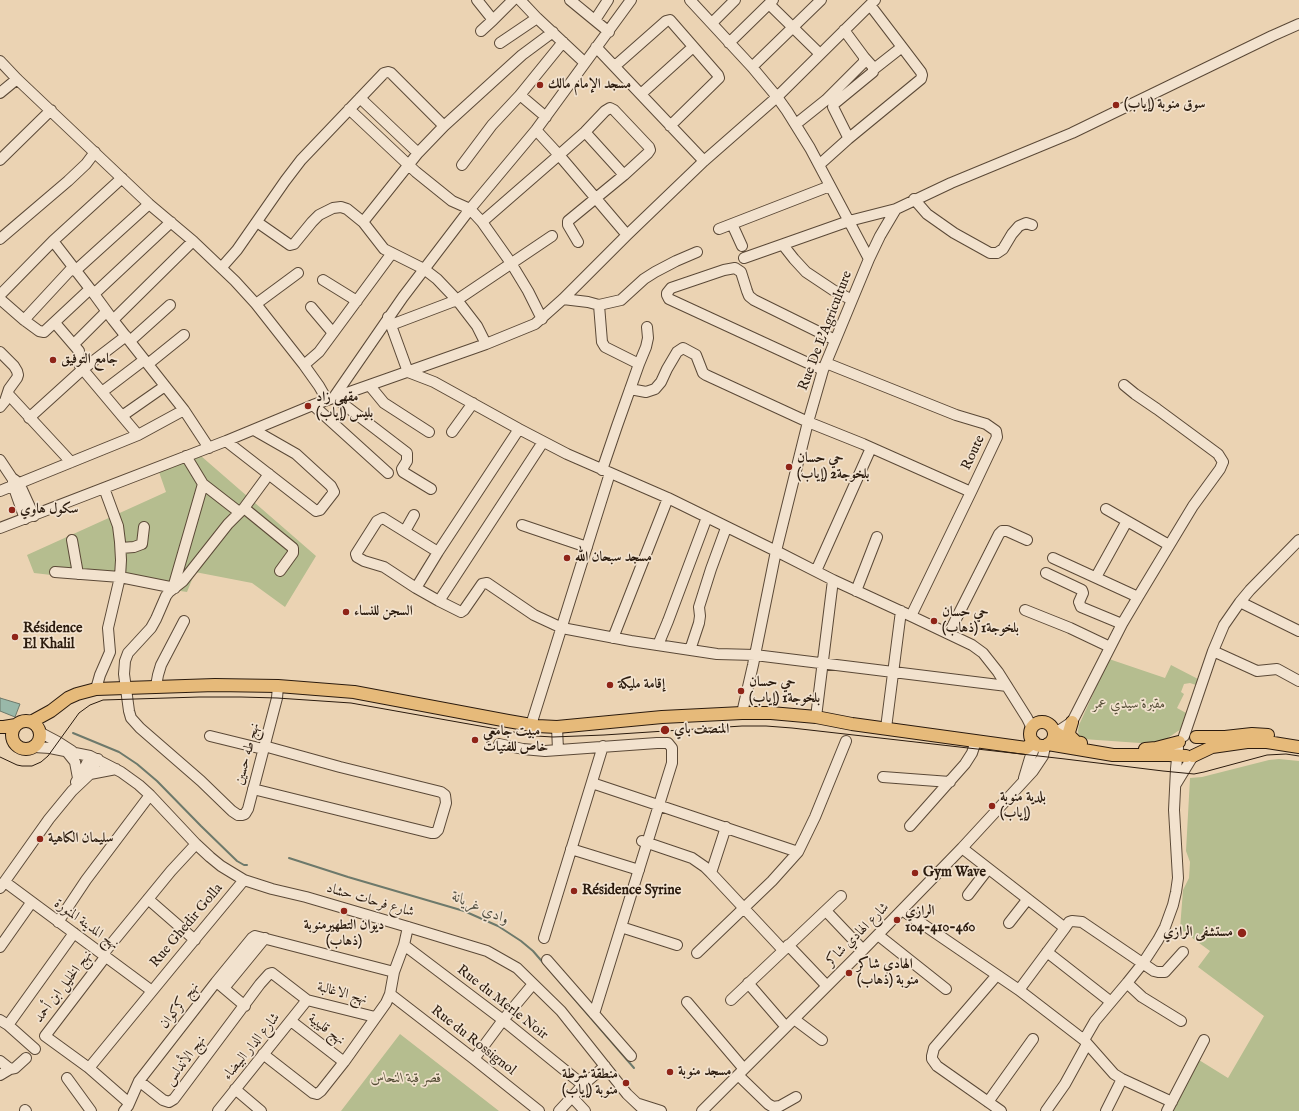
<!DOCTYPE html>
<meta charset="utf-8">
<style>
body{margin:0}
canvas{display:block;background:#ebd3b3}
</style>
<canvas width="1299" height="1111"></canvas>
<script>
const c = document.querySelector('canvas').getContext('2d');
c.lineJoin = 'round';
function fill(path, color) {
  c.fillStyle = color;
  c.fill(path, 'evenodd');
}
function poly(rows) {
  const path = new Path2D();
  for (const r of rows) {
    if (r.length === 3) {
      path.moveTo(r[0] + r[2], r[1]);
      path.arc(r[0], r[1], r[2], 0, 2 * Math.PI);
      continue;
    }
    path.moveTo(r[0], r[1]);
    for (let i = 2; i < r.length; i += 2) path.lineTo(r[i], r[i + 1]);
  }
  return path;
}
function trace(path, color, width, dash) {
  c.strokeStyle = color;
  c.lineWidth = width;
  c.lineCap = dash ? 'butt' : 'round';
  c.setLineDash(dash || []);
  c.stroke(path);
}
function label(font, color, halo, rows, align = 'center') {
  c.font = font + ' "IM FELL English",Amiri,serif';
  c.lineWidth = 3.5;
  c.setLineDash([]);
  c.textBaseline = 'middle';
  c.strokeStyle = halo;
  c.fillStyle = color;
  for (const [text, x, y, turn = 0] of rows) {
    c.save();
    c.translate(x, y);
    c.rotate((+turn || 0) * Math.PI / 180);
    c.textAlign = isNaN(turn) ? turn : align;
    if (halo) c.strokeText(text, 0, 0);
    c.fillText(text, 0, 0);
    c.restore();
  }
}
fill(poly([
 [201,456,316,556,285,607,252,583,195,572,187,592,147,586,34,573,27,555,166,492,159,472],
 [1109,659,1165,678,1171,665,1198,679,1196,685,1190,683,1184,684,1181,692,1184,694,1177,708,1188,714,1181,729,1162,742,1154,744,1083,739,1079,737,1078,731,1079,725],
 [1279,759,1299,761,1299,1111,1172,1111,1199,1060,1228,1078,1264,1016,1198,967,1210,951,1180,929,1183,890,1189,878,1190,862,1186,851,1190,778,1202,777,1269,760],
 [400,1034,499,1111,341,1111]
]), '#b5bd8f');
const water = poly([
 [0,698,20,704,15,717,0,711,0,698]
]);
fill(water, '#99b8a9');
trace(water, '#6d796b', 1);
trace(poly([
 [73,733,119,752,137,764,157,781,201,826,237,861,244,865,247,865],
 [289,858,348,877,464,911,498,926,521,941,533,951,634,1068]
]), '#6d796b', 2);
const minor = poly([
 [477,0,493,20,481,31],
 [520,0,537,18],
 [570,0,609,32],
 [690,0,752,67,777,97,787,111,810,148,869,259],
 [769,4,820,54],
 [870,5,902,47,874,69],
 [493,20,513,0],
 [595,20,608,0],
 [712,23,735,0],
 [500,43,537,18,585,63],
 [729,43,773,0],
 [596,47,704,161],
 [0,61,17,79,149,204,193,241,235,281,256,304,304,365,319,386,327,400],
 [615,66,666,21,670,20,718,75,719,78,670,126],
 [752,67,821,0],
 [0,93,17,79],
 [641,94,693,47],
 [520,95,546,117],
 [360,98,418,153],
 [349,109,416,172,452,201,470,209,482,222,511,263,528,291,542,319],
 [796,124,826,100,864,62,864,57,844,30],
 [536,130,559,155,627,235],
 [585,132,624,175],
 [848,139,921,79,922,75,921,72,902,47],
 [0,160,51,110],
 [462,165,492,125,520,95,563,42],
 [819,165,848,139,847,135,833,107,834,104,873,72,873,67,864,57],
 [914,199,927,214,954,233,990,253,997,253,1003,249,1012,234,1019,226,1026,223,1032,225],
 [257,222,290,245,294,244,312,222,319,215,333,208,341,207,347,209,363,222,384,249,424,269,437,279,457,300,477,326,486,344],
 [363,222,418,153,444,126,522,55,553,32],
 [482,222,559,155,585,132,605,111,610,108,614,110,649,147,650,150,648,153,624,175,568,221,568,225,578,242],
 [732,224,742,246],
 [719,229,830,186],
 [0,239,68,181,86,164,95,152],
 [53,241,94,294,113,320,184,410,209,448],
 [783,245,794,259,806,272,833,290,852,300],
 [744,258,849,221,896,209],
 [222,267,237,250,285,181,301,160,384,73,388,72,391,73,444,126],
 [75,271,149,204],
 [323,280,357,301],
 [94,294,171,222],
 [0,295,53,241,122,178],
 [0,299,24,320,39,331,44,332,90,289],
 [563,299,588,302,599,305,621,300,644,279,655,272,676,261,697,252],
 [256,304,298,273],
 [599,305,602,342,605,347,639,364],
 [311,307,333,333],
 [388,317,408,372,434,382,519,429,567,454,668,498,776,551,833,580,911,616,972,645,983,653,998,672,1027,718,1032,728],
 [24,320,73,267],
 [113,320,193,241],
 [55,323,79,351,78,360,80,366,138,435],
 [391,325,457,300,552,236],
 [130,341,170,305],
 [74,344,106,312],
 [0,352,14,366,17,371,18,375,17,378,9,389,5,401,0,407],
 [148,364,184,335],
 [304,365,319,352,392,253],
 [823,370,669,299,667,295,667,293,671,288,724,270,735,268,741,272,747,291,749,296,754,300,835,340],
 [370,386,384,403,429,432],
 [630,389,646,392,655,389,661,382,667,369,677,352,683,348,696,355,703,373,706,375,808,422,863,444,971,492,997,437,996,431,986,424,956,415,826,363],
 [102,392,144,360],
 [8,394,71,462],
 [313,405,388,473],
 [122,416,165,386],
 [29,418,83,369,126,336],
 [452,432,473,403],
 [226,441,316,511,320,510,334,492,331,486,296,454,254,430],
 [543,442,439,601,461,612,464,610,482,584,487,583,534,615,562,628,631,641,717,654,755,655,1007,686],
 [186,456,203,484,239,512],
 [0,460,12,478,19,483,34,516],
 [602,470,617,426,639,364,646,347,648,338,647,327],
 [269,474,244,508,293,548,293,553,280,571],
 [13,480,13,485,25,519],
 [431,489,403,472,402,469,407,461,407,453,334,397,403,297,470,209,536,130,631,0],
 [0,491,138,435,184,410],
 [244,508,228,524,183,581,169,592,166,596,156,619,151,628,128,653,125,661,124,674,129,711,131,718,140,728,201,781,232,811,238,815,242,815,245,814,248,809,277,698,278,686],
 [1106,509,1169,545],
 [522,525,587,547],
 [0,528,226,441,313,405,486,344,535,324,563,299,627,235,704,161,777,97,875,0],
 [405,531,414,515],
 [72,540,78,574],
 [121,548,134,547,142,544,144,527],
 [438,552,383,518,377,521,356,554,357,557,364,561,384,567,416,588,439,601],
 [1053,558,1138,597],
 [816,571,871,448],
 [55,572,120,577,175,588],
 [1046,573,1082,590,1083,593,1079,602,1081,607,1122,624],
 [1096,577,1127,521],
 [173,588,203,484],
 [416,588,438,552,519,429],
 [856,591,877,537],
 [1240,602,1299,631],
 [1025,610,1070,628,1110,647],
 [911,616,971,492],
 [949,633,999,534,1002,531,1007,531,1027,540],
 [613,638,668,498],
 [658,645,668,621,707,517],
 [690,650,699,623,700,616,699,607,711,569,726,528],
 [1213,651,1257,671,1277,669,1299,681],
 [156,686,158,675,161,665,184,621],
 [96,689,100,675,110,652,108,628,120,577,121,560,120,542,118,526,104,488],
 [742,713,753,665,776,551,808,422,823,370,869,259,880,236,896,209,951,183,1072,133,1272,36,1299,24],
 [816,717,833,580],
 [531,725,610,473],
 [557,727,558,750],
 [886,728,901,611],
 [1053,730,1060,730,1072,722,1122,624,1138,597,1193,506,1220,469,1223,462,1218,454,1157,409,1135,394,1124,385],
 [41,733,58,742,72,751],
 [210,736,263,749],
 [1184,736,1213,651,1224,625,1240,602,1250,590,1299,540],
 [499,744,523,749,545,751,657,743,668,743,672,748,672,763,594,1014],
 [34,747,50,748,90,756,121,772,139,785,150,795,196,844,210,857,221,866,244,880,272,889,306,897,408,927,487,951,517,968,561,1011,627,1094,645,1111],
 [67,752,75,762,78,778],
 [90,774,116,769],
 [883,777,950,782],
 [1024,778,1030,758,1036,744],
 [76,782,86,765,90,756],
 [592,783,798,852],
 [1176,784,1193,756],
 [253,789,431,833,435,833,438,830,446,803,445,795,441,792,340,767,264,746],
 [910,826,965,764,972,753,976,741],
 [642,841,692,858,705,867,711,873,726,827],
 [962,848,1065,928],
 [571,849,639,870],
 [711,873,783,950],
 [5,882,152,991],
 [0,888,49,819,72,791,90,774,98,759],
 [968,895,988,869],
 [148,899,195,940],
 [902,910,1019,990,1084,1040,1114,1074,1122,1079,1172,1102],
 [826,911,863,950],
 [58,922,86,880,150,795],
 [1009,923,1027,900],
 [621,927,677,945],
 [878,935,946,989],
 [544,938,603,746],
 [404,945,503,1020,583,1085],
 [788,945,827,986],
 [0,947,31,903],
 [1047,952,1111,1002],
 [697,953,772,881,798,852,815,817,846,741],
 [103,954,171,871,196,844],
 [106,956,45,1036,89,1068,129,1103],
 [547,960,631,1056],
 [997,975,934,1048,932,1056,932,1059,937,1066,1001,1111],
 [748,983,786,1027],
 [1127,983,1142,997,1181,1021],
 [219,984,245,1006],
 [224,988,265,938],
 [1019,990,1065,928,1069,922,1072,921,1082,922,1154,971,1158,972,1165,972,1183,952],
 [390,994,474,1059,539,1111],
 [731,1000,841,896],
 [687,1002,744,1069],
 [794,1019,822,1040],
 [0,1020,8,1025,35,1049],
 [291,1021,344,1062],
 [8,1025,74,933],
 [1084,1040,1095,1021,1127,983,1143,963,1158,940,1165,927,1173,905,1176,892,1178,878,1174,810,1176,769,1178,748],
 [263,1054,313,1093,317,1094,321,1091,344,1062,386,1003,390,994,394,972,404,945,408,927],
 [474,1059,503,1020,533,984],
 [0,1061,10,1069],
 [89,1068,176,962,244,880],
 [0,1075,10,1069,15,1068,26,1058],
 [738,1075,768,1104,773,1107,780,1106,796,1097],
 [67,1078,91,1111],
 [139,1081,163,1100,169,1102,174,1099,260,984,269,974,272,973,307,1000,375,1017],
 [235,1089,261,1111],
 [572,1097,585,1111],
 [988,1102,1033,1039],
 [639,1104,661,1111],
 [25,1110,26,1111],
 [124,1111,128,1106,139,1081,216,982,252,938,255,936,394,972],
 [218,1111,307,1000],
 [559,1111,583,1085,605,1066],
 [702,1111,863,950,962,848,1033,771,1043,756,1045,746],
 [1046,1111,1065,1084,1087,1044],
 [1106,1111,1122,1079],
 [1167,1111,1204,1040]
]);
const major = poly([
 [26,735,14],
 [31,722,51,711,68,698,77,694,96,689,215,685,278,686,354,692,508,721,537,726,557,727,662,717,742,713,771,713,816,717,852,724,1026,748,1034,742],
 [1072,722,1069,732,1070,736,1077,743],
 [1042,734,12],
 [0,727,4,727,16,725],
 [1054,732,1069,741,1081,743],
 [1196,737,1225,737,1252,734,1268,735],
 [1048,744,1113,755,1169,755,1186,756],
 [1145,749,1156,748,1179,742],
 [1193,756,1212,747,1247,742,1267,742,1299,747]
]);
trace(minor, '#5b4937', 12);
trace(major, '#2b1b0e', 14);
trace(minor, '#f2e2ce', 10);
trace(major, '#e6ba7a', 12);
trace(poly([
 [0,757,17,765,22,766,32,766,41,762,48,756,79,713,90,705,103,700,199,697,241,697,277,698,351,703,536,736,553,737,604,735,742,726,766,726,792,728,1065,759,1163,771,1194,774,1204,772,1267,755,1286,754,1299,756]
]), '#2b1b0e', 1);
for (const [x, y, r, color] of [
 [540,85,4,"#8f2418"],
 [1116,105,4,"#8f2418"],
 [53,360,4,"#8f2418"],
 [308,406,4,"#8f2418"],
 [789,467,4,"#8f2418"],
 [12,510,4,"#8f2418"],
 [567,558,4,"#8f2418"],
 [346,612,4,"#8f2418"],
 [934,621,4,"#8f2418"],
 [15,637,4,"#8f2418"],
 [610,685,4,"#8f2418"],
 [741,691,4,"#8f2418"],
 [665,730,5,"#8f2418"],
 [475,740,4,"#8f2418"],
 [992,806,4,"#8f2418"],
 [40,839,4,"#8f2418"],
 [915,873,4,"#8f2418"],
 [574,891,4,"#8f2418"],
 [344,911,4,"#8f2418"],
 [897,920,4,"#8f2418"],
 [1242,933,5,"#8f2418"],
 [849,973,4,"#8f2418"],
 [670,1072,4,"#8f2418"],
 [626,1083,4,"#8f2418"]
]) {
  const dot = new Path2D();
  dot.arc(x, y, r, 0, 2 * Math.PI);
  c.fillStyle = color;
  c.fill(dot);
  trace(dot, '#f2e2ce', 1.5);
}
label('bold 14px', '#2b1b0e', '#f2e2ce', [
 ["مسجد الإمام مالك",548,85],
 ["سوق منوبة (إياب)",1124,105],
 ["جامع التوفيق",61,360],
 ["مقهى زاد",316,398],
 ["بليس (إياب)",316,414],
 ["حي حسان",797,459],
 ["بلخوجة2 (إياب)",797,475],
 ["سكول هاوي",20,510],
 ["مسجد سبحان الله",575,558],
 ["السجن للنساء",354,612],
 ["حي حسان",942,613],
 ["بلخوجة1 (ذهاب)",942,629],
 ["Résidence",23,629],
 ["El Khalil",23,645],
 ["حي حسان",749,683],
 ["بلخوجة1 (إياب)",749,699],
 ["إقامة مليكة",618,685],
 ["المنصف باي",674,730],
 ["مبيت جامعي",483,732],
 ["خاص للفتيات",483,748],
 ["بلدية منوبة",1000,798],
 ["(إياب)",1000,814],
 ["سليمان الكاهية",48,839],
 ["Gym Wave",923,873],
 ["Résidence Syrine",582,891],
 ["الرازي",905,912],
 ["104-410-460",905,928],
 ["ديوان التطهيرمنوبة",344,926,"center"],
 ["(ذهاب)",344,942,"center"],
 ["مستشفى الرازي",1233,933,"right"],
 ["الهادي شاكر",857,965],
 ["منوبة (ذهاب)",857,981],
 ["مسجد منوبة",678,1072],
 ["منطقة شرطة",618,1075,"right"],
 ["منوبة (إياب)",618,1091,"right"]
], 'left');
label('14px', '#2b1b0e', '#f2e2ce', [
 ["Rue De L'Agriculture",826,331,-69],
 ["Route",974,453,-65],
 ["نهج طه حسين",248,754,-75],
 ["شارع فرحات حشاد",370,901,16],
 ["نهج المدينة المنورة",86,925,36],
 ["Rue Ghedir Golla",187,926,-50],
 ["شارع الهادي شاكر",858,935,-45],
 ["نهج الخليل ابن أحمد",64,987,-53],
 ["نهج الاغالبة",342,994,15],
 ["Rue du Merle Noir",502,1003,38],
 ["نهج كركوان",180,1006,-52],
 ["نهج قليبية",326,1030,37],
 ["Rue du Rossignol",473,1041,38],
 ["شارع الدار البيضاء",252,1047,-51],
 ["نهج الأندلس",186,1061,-53]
]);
label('italic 14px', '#544c35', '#f2e2ce', [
 ["مقبرة سيدي عمر",1129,705],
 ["قصر قبة النحاس",406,1079]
]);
label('italic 15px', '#4c4a3c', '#f2e2ce', [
 ["وادي غريانة",480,909,24]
]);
</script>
